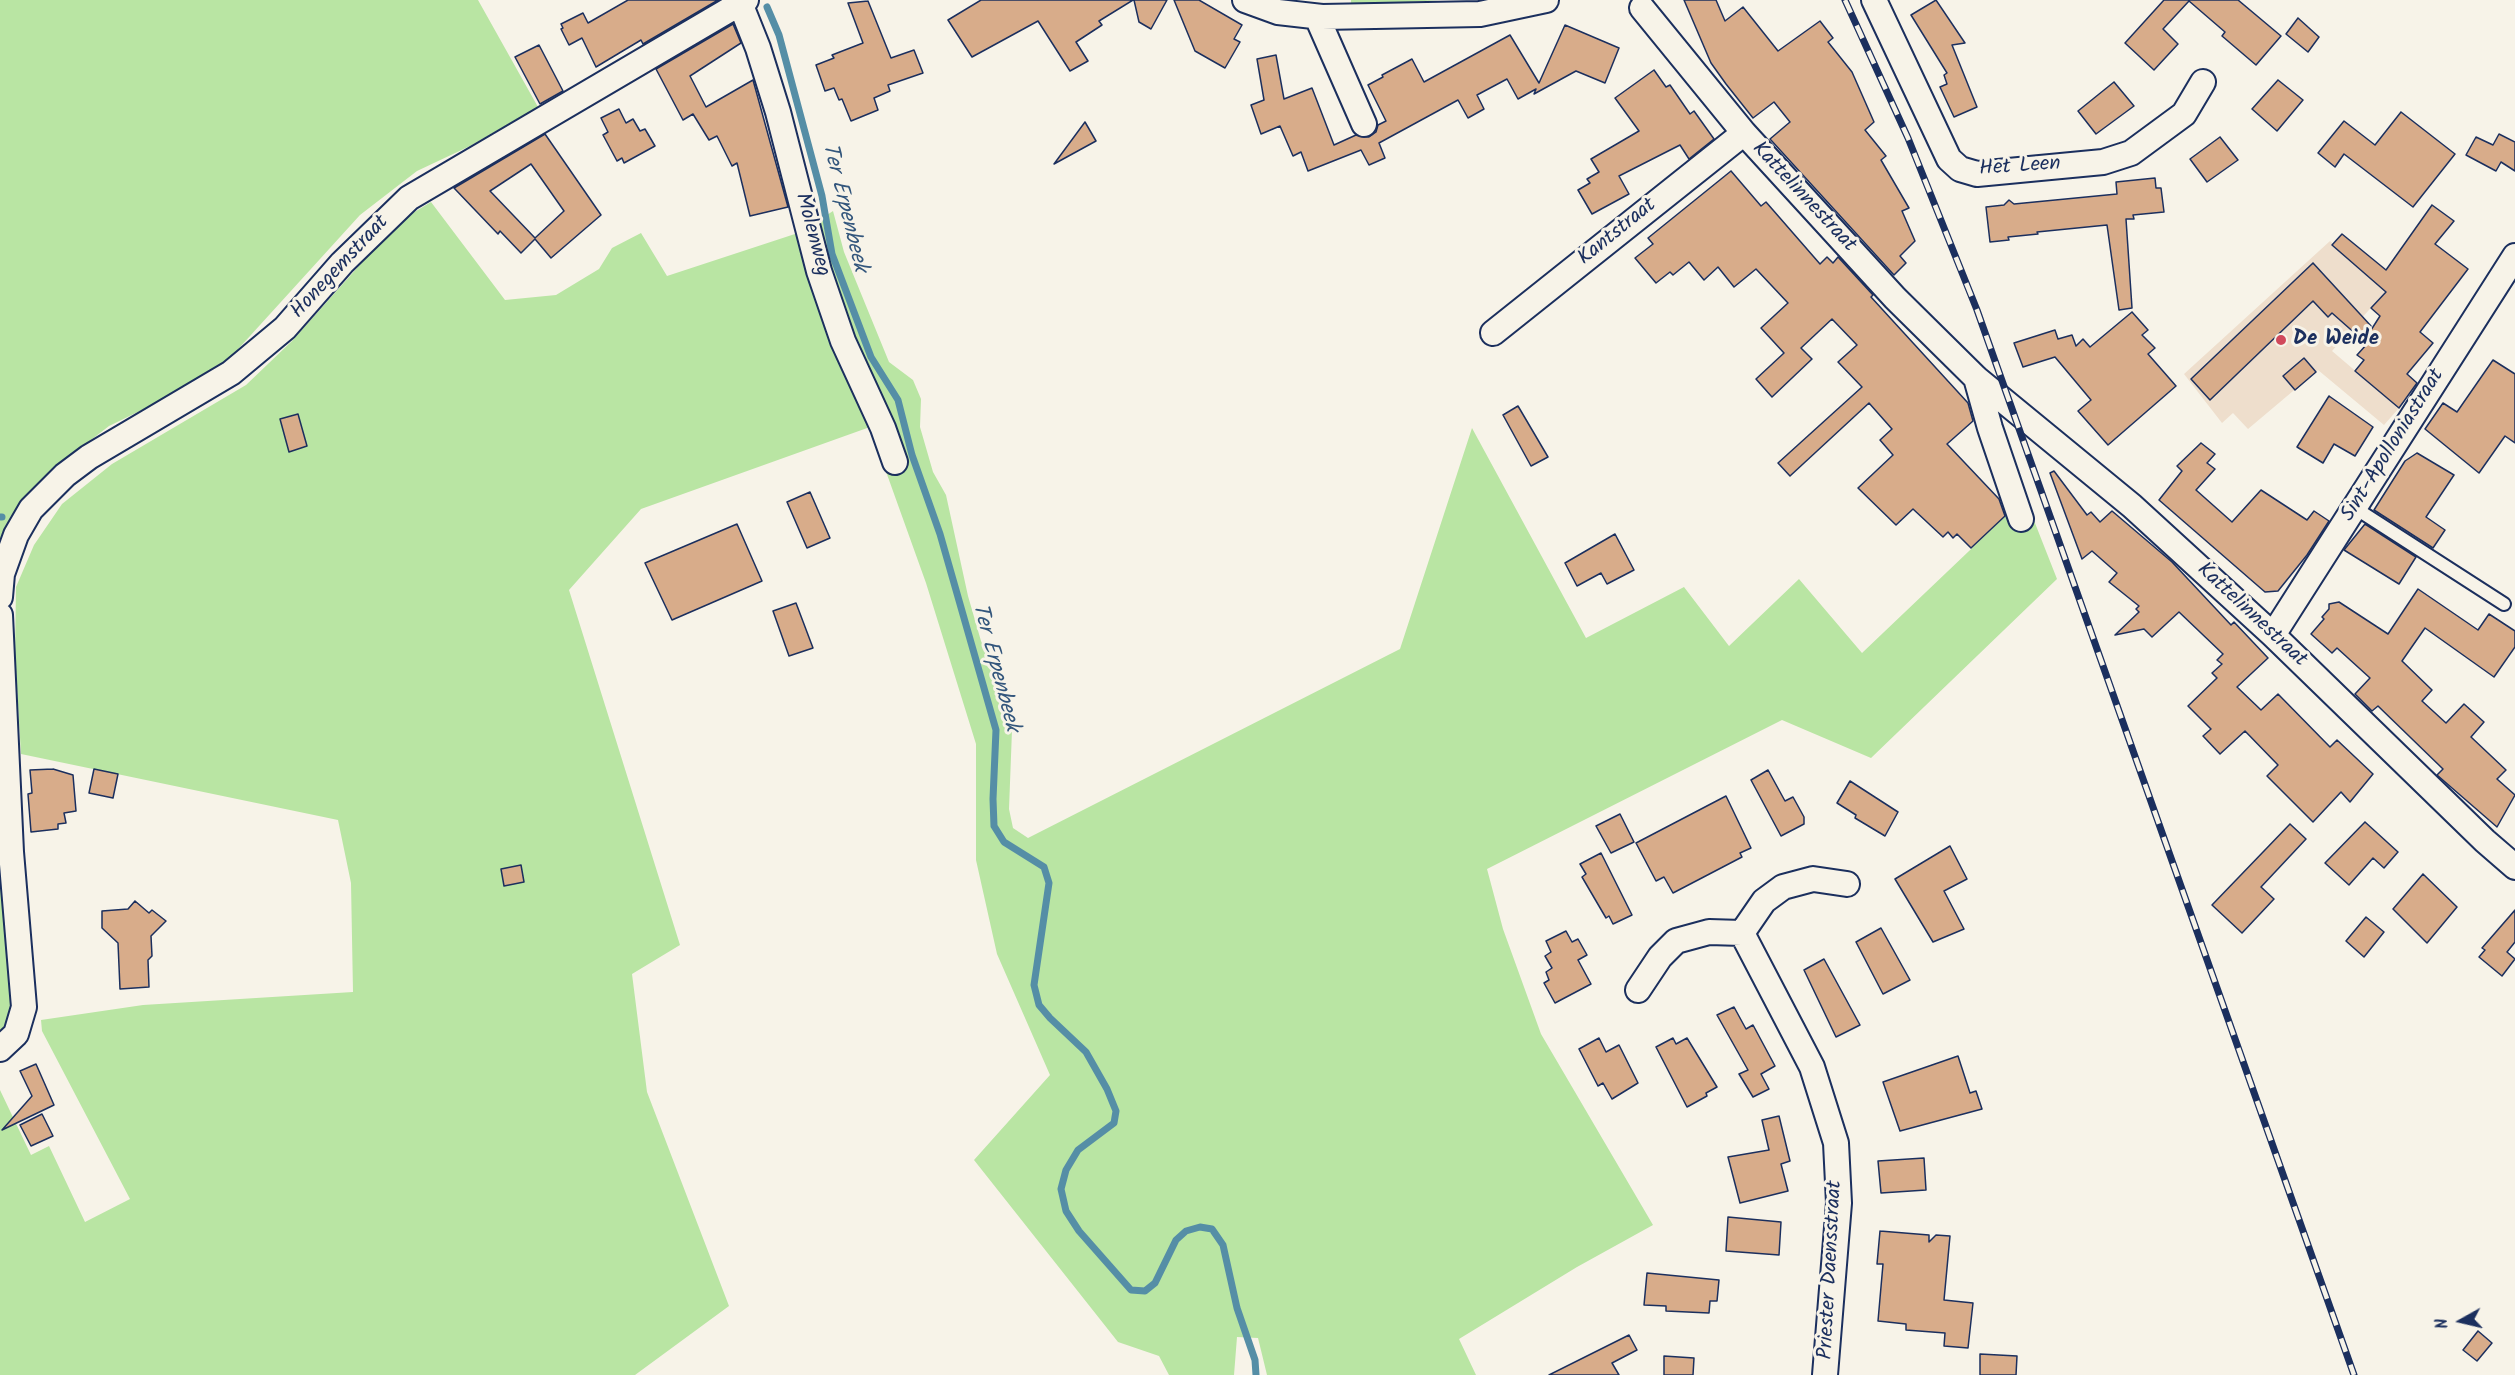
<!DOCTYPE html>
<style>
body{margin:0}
#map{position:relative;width:2515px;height:1375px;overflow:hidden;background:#f7f3e8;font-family:Kalam,sans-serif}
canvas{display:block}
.north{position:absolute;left:2431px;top:1291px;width:60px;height:60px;-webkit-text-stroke:4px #f7f3e8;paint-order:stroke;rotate:262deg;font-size:16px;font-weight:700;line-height:24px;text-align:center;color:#1b2f5e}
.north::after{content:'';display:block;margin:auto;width:21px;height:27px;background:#1b2f5e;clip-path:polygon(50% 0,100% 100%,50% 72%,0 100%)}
</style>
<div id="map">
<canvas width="2515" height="1375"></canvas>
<div class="north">N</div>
</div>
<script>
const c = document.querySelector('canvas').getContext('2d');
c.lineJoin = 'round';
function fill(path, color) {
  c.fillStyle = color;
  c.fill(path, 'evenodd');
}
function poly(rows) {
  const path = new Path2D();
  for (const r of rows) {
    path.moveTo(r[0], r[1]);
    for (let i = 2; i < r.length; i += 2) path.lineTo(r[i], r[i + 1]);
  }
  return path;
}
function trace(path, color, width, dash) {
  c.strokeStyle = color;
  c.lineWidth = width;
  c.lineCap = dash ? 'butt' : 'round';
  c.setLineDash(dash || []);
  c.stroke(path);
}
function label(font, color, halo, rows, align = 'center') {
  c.font = font + ' Kalam,sans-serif';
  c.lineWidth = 6;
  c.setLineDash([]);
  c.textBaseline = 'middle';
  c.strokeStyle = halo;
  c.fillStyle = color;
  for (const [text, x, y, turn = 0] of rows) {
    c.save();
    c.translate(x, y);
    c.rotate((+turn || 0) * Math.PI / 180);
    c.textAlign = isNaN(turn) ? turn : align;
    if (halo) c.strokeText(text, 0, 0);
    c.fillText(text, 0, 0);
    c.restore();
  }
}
fill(poly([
 [2330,241,2386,291,2332,351,2399,408,2384,425,2318,370,2248,429,2233,413,2222,423,2184,374]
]), '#eedecc');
fill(poly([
 [0,0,478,0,538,107,470,146,417,171,360,215,220,369,187,388,109,426,60,464,11,516,0,549],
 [1351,0,1439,0,1351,6],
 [431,202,505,300,556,295,599,269,612,248,641,233,667,276,801,232,833,211,844,252,889,362,913,380,921,399,920,427,933,472,946,495,968,596,981,641,1000,683,1012,730,1009,809,1013,828,1028,838,1400,649,1472,428,1586,638,1684,587,1729,646,1799,579,1862,653,2011,511,2017,524,2033,518,2057,579,1871,758,1782,720,1487,869,1503,929,1541,1034,1653,1225,1577,1267,1459,1339,1476,1375,1267,1375,1258,1338,1237,1337,1234,1375,1169,1375,1159,1356,1118,1342,974,1160,1050,1075,997,954,976,860,976,744,926,583,870,427,641,509,569,590,680,945,632,974,647,1092,729,1306,635,1375,0,1375,0,1090,31,1155,49,1146,85,1222,130,1199,42,1031,41,1020,143,1005,353,992,351,883,338,820,21,754,15,655,16,587,34,545,62,504,112,464,246,385,292,341,398,222],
 [0,805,16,1011,0,1034]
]), '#b9e5a3');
trace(poly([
 [767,7,779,35,822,196,832,254,871,357,898,400,912,455,940,534,996,730,993,799,994,826,1004,842,1044,867,1049,883,1034,985,1039,1005,1050,1018,1086,1052,1107,1089,1116,1111,1114,1123,1078,1150,1066,1170,1061,1189,1066,1211,1079,1231,1131,1290,1145,1291,1155,1283,1176,1240,1186,1231,1200,1227,1212,1229,1223,1245,1237,1308,1255,1360,1256,1375],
 [0,517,2,517]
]), '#558ea6', 7);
const building = poly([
 [628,0,718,0,643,44,641,40,596,67,582,38,569,45,561,29,563,28,561,24,583,13,588,23,628,0],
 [981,0,1133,0,1099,21,1102,25,1076,42,1088,61,1070,71,1038,21,972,57,948,20,981,0],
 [1134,0,1167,0,1151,29,1139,22,1134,0],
 [1174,0,1199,0,1242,25,1234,39,1240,42,1225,68,1195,51,1174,0],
 [1684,0,1716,0,1725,21,1743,7,1778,51,1820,21,1833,38,1828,42,1852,72,1874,122,1865,130,1886,156,1881,160,1909,208,1902,211,1915,241,1900,256,1906,263,1894,275,1770,139,1790,122,1774,102,1753,118,1726,84,1711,63,1684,0],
 [1936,0,1965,43,1952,45,1977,107,1954,117,1940,87,1947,84,1944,75,1947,73,1911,15,1936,0],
 [2164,0,2238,0,2281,36,2256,65,2222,36,2225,32,2189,1,2163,29,2178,44,2154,70,2125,43,2164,0],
 [868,1,891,58,914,50,923,73,888,85,890,91,874,98,878,110,851,121,842,99,839,100,834,88,825,91,816,65,834,58,832,55,863,43,848,3,868,1],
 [2298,18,2319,37,2308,52,2286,34,2298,18],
 [733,24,741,43,690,76,706,107,753,80,788,207,750,216,737,163,732,166,717,136,709,140,693,114,683,120,656,69,733,24],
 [1565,25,1619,48,1605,83,1576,71,1534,94,1536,89,1518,99,1507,79,1477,95,1484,109,1468,118,1458,100,1379,143,1385,158,1369,165,1361,150,1308,171,1301,152,1293,156,1280,126,1261,134,1251,105,1264,100,1257,59,1276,55,1284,99,1312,88,1334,145,1356,135,1369,137,1376,132,1378,125,1386,121,1368,85,1383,77,1382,75,1412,59,1424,82,1510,35,1539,83,1565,25],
 [539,45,563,91,540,104,515,57,539,45],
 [1654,70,1666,87,1670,85,1690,114,1694,111,1714,139,1689,159,1680,145,1619,176,1629,194,1592,214,1578,190,1590,183,1587,179,1599,172,1591,159,1639,131,1615,98,1654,70],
 [2278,80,2303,100,2277,131,2252,109,2278,80],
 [2114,82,2134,106,2096,134,2078,111,2114,82],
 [619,109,626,123,633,119,640,131,645,129,655,146,624,163,622,158,617,161,603,135,608,132,601,118,619,109],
 [2401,112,2455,154,2413,207,2344,154,2335,167,2318,153,2344,121,2375,145,2401,112],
 [1085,122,1096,141,1054,164,1085,122],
 [545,134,601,215,551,258,535,239,521,253,500,231,498,234,454,188,545,134],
 [531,164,564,211,535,238,490,191,531,164],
 [2499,134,2515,142,2515,171,2501,162,2496,171,2466,155,2476,137,2493,145,2499,134],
 [2220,137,2238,160,2207,182,2190,159,2220,137],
 [1731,171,1761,206,1766,202,1820,264,1827,257,1833,263,1838,257,1873,295,1871,297,1968,403,1973,421,1947,444,1999,499,2005,516,1971,548,1957,534,1953,538,1948,532,1943,537,1913,509,1896,525,1858,488,1893,455,1880,440,1892,429,1869,403,1790,476,1778,463,1862,387,1838,362,1857,345,1832,319,1801,348,1812,359,1772,397,1756,379,1784,353,1761,328,1788,303,1756,269,1734,287,1718,267,1704,280,1689,262,1673,275,1670,272,1656,283,1635,258,1653,244,1648,238,1731,171],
 [2155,178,2156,188,2161,188,2164,212,2133,215,2134,219,2126,219,2132,308,2119,310,2107,225,2037,232,2038,234,2008,237,2009,240,1990,242,1986,207,2004,205,2009,200,2014,204,2117,194,2116,182,2155,178],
 [2432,205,2454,221,2435,244,2468,269,2420,332,2433,343,2407,374,2417,383,2399,408,2355,371,2364,360,2357,355,2367,344,2364,341,2380,316,2371,308,2386,292,2332,245,2342,234,2386,270,2432,205],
 [2313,263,2371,326,2358,336,2332,313,2328,317,2313,301,2210,400,2191,379,2313,263],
 [2132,312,2148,330,2142,335,2155,348,2148,354,2176,386,2108,445,2078,411,2091,400,2055,357,2023,367,2014,343,2055,330,2058,339,2072,335,2076,346,2083,339,2090,347,2132,312],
 [2304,358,2316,372,2295,390,2283,376,2304,358],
 [2493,360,2515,374,2515,443,2505,436,2479,473,2425,429,2443,403,2457,412,2493,360],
 [2329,396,2373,427,2355,456,2334,444,2323,463,2297,447,2329,396],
 [1518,406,1548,457,1531,466,1503,415,1518,406],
 [298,414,307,446,289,452,280,419,298,414],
 [2201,443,2215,454,2207,463,2215,469,2196,490,2232,522,2261,490,2307,520,2314,511,2329,521,2307,555,2278,591,2265,592,2159,500,2182,471,2177,466,2201,443],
 [2417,453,2454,475,2426,517,2445,530,2433,548,2374,510,2405,461,2417,453],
 [2054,471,2087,515,2091,512,2100,522,2112,511,2172,562,2231,625,2234,622,2268,658,2237,687,2261,710,2278,694,2330,747,2337,740,2373,774,2350,802,2341,792,2313,822,2267,776,2278,765,2245,731,2220,754,2203,736,2211,729,2188,706,2217,678,2212,673,2222,664,2217,660,2223,654,2179,612,2152,637,2144,629,2115,635,2139,612,2136,609,2139,606,2109,582,2117,573,2092,551,2082,559,2050,473,2054,471],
 [810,492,830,538,807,548,787,502,810,492],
 [737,524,762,581,672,620,645,563,737,524],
 [2365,524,2416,557,2399,584,2344,550,2365,524],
 [1615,534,1634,570,1607,584,1601,573,1577,586,1565,563,1615,534],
 [2418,589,2478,630,2489,614,2515,631,2515,647,2494,677,2425,628,2402,661,2432,690,2422,701,2446,723,2464,704,2484,722,2471,737,2506,770,2497,779,2515,795,2497,827,2437,775,2443,769,2378,706,2372,711,2355,694,2370,678,2337,648,2332,653,2311,634,2324,619,2322,617,2329,609,2329,604,2339,602,2388,634,2418,589],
 [796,603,813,648,789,656,773,611,796,603],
 [53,769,73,775,76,811,64,813,66,823,58,824,58,829,31,832,28,794,32,793,30,770,53,769],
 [94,769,118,774,113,798,89,793,94,769],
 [1768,770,1785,801,1793,797,1804,817,1804,824,1781,836,1751,780,1768,770],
 [1850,781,1898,812,1885,836,1855,818,1856,815,1837,803,1850,781],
 [1726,796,1751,848,1740,853,1742,857,1673,893,1664,877,1656,881,1636,843,1726,796],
 [1620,814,1634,842,1611,853,1596,826,1620,814],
 [2365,822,2398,852,2384,868,2373,858,2349,885,2325,863,2365,822],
 [2290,824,2306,839,2261,887,2274,899,2242,933,2212,905,2290,824],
 [1950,846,1967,879,1944,891,1964,929,1933,942,1895,879,1950,846],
 [1601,853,1632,915,1613,924,1609,916,1606,918,1582,877,1586,874,1580,864,1601,853],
 [521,865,524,882,504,886,501,869,521,865],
 [2423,874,2457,907,2427,943,2393,909,2423,874],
 [135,901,149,913,152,910,166,921,151,936,152,956,148,960,149,987,120,989,118,943,102,928,102,911,128,909,135,901],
 [2515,910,2515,942,2507,952,2515,959,2502,976,2479,957,2485,950,2482,948,2515,910],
 [2366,917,2384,932,2364,957,2346,941,2366,917],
 [1881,928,1910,980,1883,994,1856,942,1881,928],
 [1566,931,1572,942,1578,939,1587,955,1578,960,1591,984,1555,1003,1544,983,1549,980,1546,972,1552,968,1545,956,1551,952,1546,941,1566,931],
 [1824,959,1860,1025,1836,1037,1804,970,1824,959],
 [1734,1007,1746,1029,1753,1025,1775,1066,1761,1074,1769,1089,1753,1097,1739,1074,1748,1070,1717,1015,1734,1007],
 [1599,1038,1606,1052,1619,1045,1638,1083,1612,1099,1603,1083,1598,1086,1579,1049,1599,1038],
 [1673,1038,1676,1044,1687,1038,1717,1087,1706,1093,1707,1096,1687,1107,1656,1047,1673,1038],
 [1958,1056,1970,1093,1976,1091,1982,1109,1900,1131,1883,1082,1958,1056],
 [36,1064,54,1105,2,1130,32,1096,20,1071,36,1064],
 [42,1114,53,1136,31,1146,20,1125,42,1114],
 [1779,1116,1790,1161,1781,1164,1788,1191,1740,1203,1728,1157,1769,1150,1762,1120,1779,1116],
 [1924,1158,1926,1190,1881,1193,1878,1161,1924,1158],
 [1728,1217,1781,1222,1779,1255,1726,1251,1728,1217],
 [1880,1231,1929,1235,1929,1242,1936,1235,1950,1236,1944,1300,1973,1303,1968,1348,1944,1346,1945,1333,1906,1330,1906,1324,1878,1321,1883,1264,1877,1264,1880,1231],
 [1647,1273,1719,1280,1717,1301,1710,1301,1709,1313,1666,1311,1666,1306,1644,1305,1647,1273],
 [2478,1331,2492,1343,2477,1361,2463,1350,2478,1331],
 [1629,1335,1637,1350,1612,1363,1619,1375,1549,1375,1629,1335],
 [1980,1354,2017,1356,2016,1375,1980,1375,1980,1354],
 [1664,1356,1694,1358,1693,1375,1664,1375,1664,1356]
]);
fill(building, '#d8ac8a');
trace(building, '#1b2f5e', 1.5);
const lane = poly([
 [2355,508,2504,604]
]);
const street = poly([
 [736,0,740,3,758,48,778,112,819,271,843,341,883,428,895,462],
 [1245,0,1278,12,1322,17,1480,14,1546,0],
 [1874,0,1949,159,1960,169,1977,174,2103,162,2131,153,2184,114,2203,82],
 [1642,8,1744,133,1895,298,1976,378,2132,506,2273,635,2485,841,2515,867],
 [1317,17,1364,124],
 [1493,333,1744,133],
 [1976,378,1990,428,2021,519],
 [0,597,2,574,16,535,31,509,65,475,89,457,231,373,285,328,342,263,409,198,746,0],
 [0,615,11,852,24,1007,16,1034,0,1049],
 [2273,635,2515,256],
 [1742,933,1764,901,1783,887,1813,879,1847,884],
 [1638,990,1660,957,1676,941,1709,932,1742,933,1812,1067,1836,1143,1839,1203,1825,1375]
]);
trace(lane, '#1b2f5e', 16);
trace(street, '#1b2f5e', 28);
trace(lane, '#f7f3e8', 12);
trace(street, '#f7f3e8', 24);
const rail = poly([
 [1845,0,1908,138,1977,310,2354,1375]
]);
trace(rail, '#1b2f5e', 7);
trace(rail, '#f7f3e8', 4.5, [14]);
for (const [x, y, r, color] of [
 [2281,340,6,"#d1495b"]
]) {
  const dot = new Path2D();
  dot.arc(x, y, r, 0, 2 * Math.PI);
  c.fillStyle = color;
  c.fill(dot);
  trace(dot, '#f7f3e8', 2);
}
label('21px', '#1b2f5e', '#f7f3e8', [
 ["Het Leen",2020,168,-4],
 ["Kattelinnestraat",1803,198,47],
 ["Kantstraat",1618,233,-39],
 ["Molenweg",811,235,75],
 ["Honegemstraat",341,268,-47],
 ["Sint-Apolloniastraat",2394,446,-58],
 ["Kattelinnestraat",2251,616,43],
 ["Priester Daensstraat",1832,1270,-87]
]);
label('bold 21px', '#1b2f5e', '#f7f3e8', [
 ["De Weide",2293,340]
], 'left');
label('italic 22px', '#33567c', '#f7f3e8', [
 ["Ter Erpenbeek",843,208,76],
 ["Ter Erpenbeek",994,668,75]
]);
</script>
